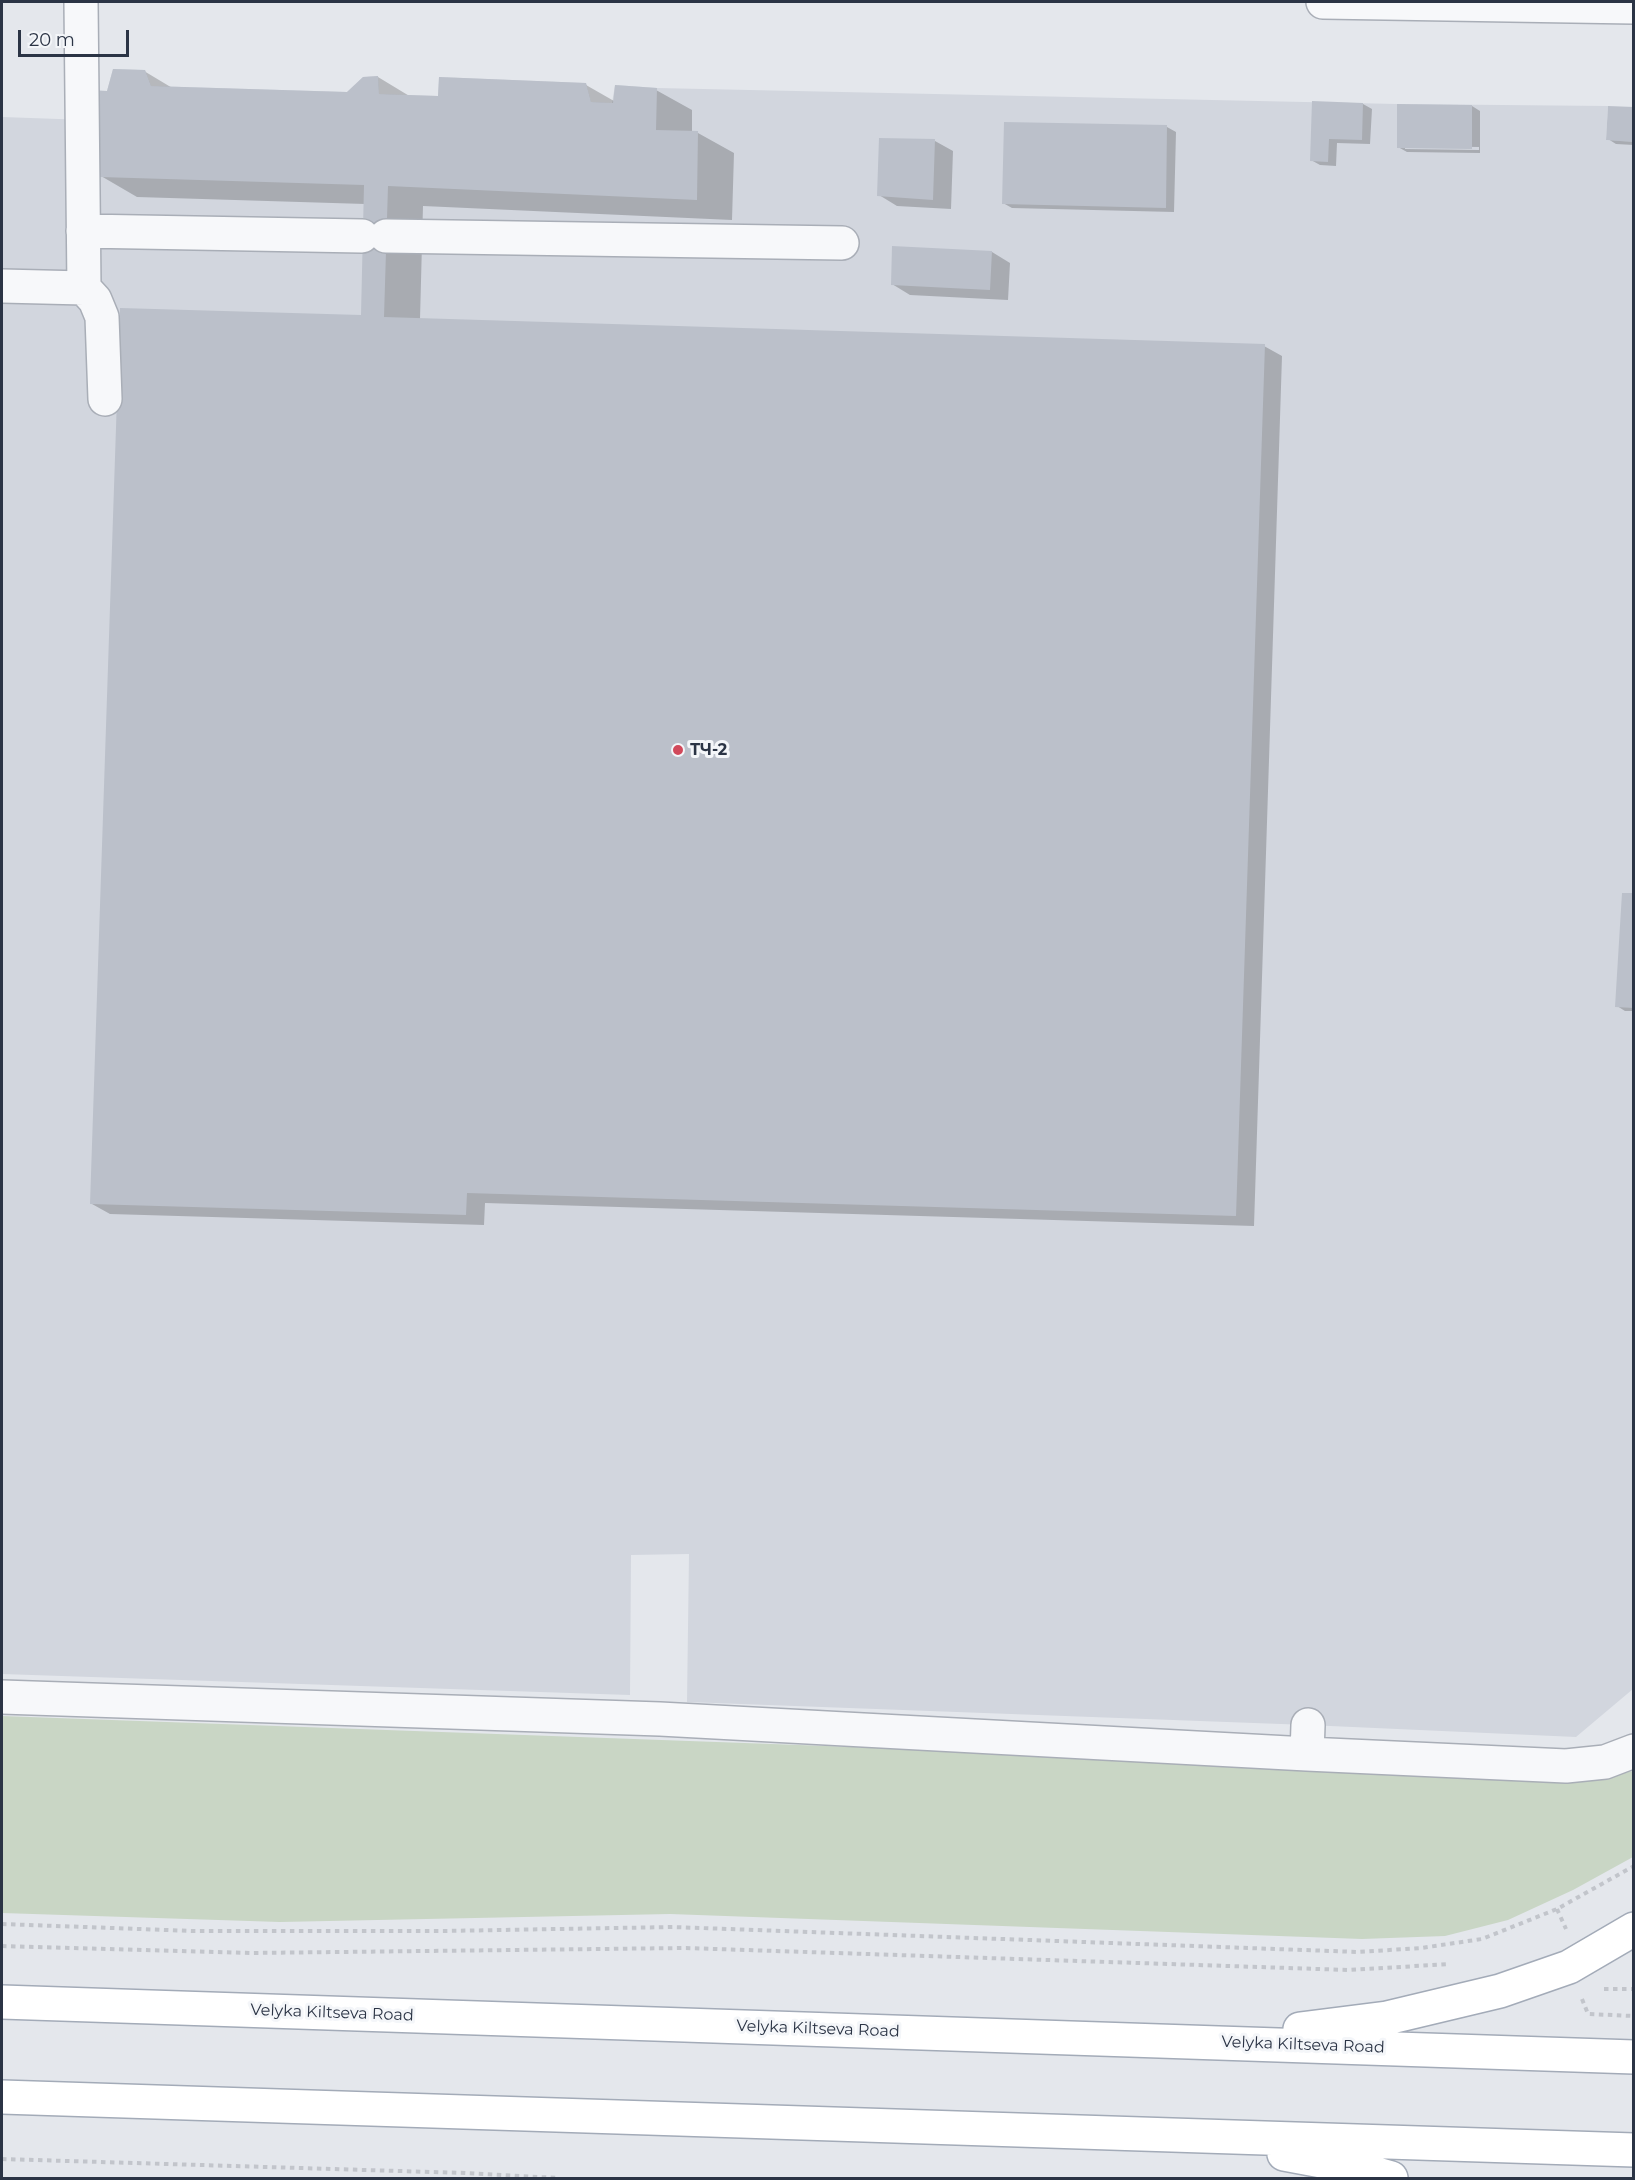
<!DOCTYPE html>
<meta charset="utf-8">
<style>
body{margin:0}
#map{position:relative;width:1635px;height:2180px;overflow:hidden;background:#e4e7ec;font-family:Montserrat,sans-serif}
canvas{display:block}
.frame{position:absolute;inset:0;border:3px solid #2b3445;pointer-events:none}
.scale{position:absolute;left:18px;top:30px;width:111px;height:27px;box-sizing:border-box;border:3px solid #2b3445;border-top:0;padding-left:8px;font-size:18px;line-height:21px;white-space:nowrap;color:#2b3445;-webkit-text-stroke:4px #f4f6f9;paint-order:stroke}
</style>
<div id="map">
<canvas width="1635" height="2180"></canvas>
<div class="frame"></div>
<div class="scale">20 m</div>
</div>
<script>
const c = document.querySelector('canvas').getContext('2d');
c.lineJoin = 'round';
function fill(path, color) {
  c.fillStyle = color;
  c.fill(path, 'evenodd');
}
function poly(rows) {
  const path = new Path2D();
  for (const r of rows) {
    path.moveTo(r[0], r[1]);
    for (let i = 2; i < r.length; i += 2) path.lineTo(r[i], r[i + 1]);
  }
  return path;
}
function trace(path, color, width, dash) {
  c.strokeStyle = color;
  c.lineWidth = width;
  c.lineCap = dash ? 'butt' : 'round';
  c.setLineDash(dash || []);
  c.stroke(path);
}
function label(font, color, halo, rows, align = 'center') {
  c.font = font + ' Montserrat,sans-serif';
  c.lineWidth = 6;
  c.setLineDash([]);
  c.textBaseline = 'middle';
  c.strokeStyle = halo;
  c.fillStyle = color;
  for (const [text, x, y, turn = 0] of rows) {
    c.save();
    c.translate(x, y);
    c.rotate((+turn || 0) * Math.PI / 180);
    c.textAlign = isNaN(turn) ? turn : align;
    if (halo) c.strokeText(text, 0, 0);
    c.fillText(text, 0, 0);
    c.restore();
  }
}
fill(poly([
 [113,69,145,70,151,86,347,92,363,77,378,76,379,94,438,96,439,77,586,83,591,102,612,103,615,85,657,88,1397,104,1608,106,1606,140,1634,142,1633,1689,1576,1737,1308,1725,687,1702,689,1554,631,1555,630,1695,2,1674,2,117,87,120,86,90,107,91]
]), '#d2d6de');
fill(poly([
 [2,1716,854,1747,1595,1779,1633,1771,1633,1857,1573,1890,1508,1920,1445,1936,1362,1939,670,1914,280,1922,2,1913]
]), '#c9d6c5');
fill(poly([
 [144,71,174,89,348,94,378,77,411,97,440,98,586,85,614,101,656,90,692,110,692,132,698,133,734,153,732,220,423,206,420,319,1264,346,1282,356,1254,1226,485,1203,484,1225,110,1214,92,1204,362,317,365,204,137,197,101,176,101,152,89,145,108,92],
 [1313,102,1363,104,1372,109,1370,144,1337,143,1336,166,1320,165,1311,160],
 [1472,106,1480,111,1480,153,1407,152,1398,147],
 [1405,146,1479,147,1479,150,1405,149],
 [1634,109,1634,145,1616,144,1608,139],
 [1005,123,1167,127,1176,132,1174,212,1012,208,1003,203],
 [935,141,953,151,951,209,897,206,879,195],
 [992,252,1010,263,1008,300,910,295,892,284],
 [1634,895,1634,1011,1625,1011,1617,1006]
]), '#0003');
fill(poly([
 [113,69,145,70,151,86,347,92,363,77,378,76,379,94,438,96,439,77,586,83,591,102,613,103,615,85,657,88,656,130,698,131,697,200,388,186,384,317,1265,344,1236,1216,467,1193,466,1215,90,1204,120,308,361,315,364,185,100,177,99,148,86,90,107,91],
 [1312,101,1363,103,1362,140,1329,139,1328,162,1310,161],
 [1397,104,1472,105,1472,149,1397,148],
 [1608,106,1634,107,1634,142,1606,140],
 [1004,122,1167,125,1166,208,1002,204],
 [879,138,935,139,933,200,877,196],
 [892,246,992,251,990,290,891,285],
 [1622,893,1634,893,1634,1008,1615,1007]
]), '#bbc0ca');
const minor = poly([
 [81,2,84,288,95,300,102,317,105,399],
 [1323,2,1634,7],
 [83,231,362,236],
 [386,236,842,243],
 [2,286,84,288],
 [2,1697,660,1719,1307,1754,1566,1766,1605,1762,1634,1751],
 [1307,1754,1308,1725]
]);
const major = poly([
 [2,2002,1634,2057],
 [1300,2029,1387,2018,1500,1991,1569,1967,1634,1929],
 [2,2097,1634,2150],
 [1284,2154,1348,2166,1391,2178]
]);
trace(minor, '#a9aeb7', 36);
trace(major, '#a3abb8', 36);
trace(poly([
 [1557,1909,1566,1929],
 [2,1924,194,1931,443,1931,673,1927,1358,1952,1421,1948,1482,1939,1557,1909,1634,1866],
 [2,1946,252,1953,686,1948,1349,1970,1450,1964],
 [1604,1989,1634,1989],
 [1582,1999,1588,2014,1634,2016],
 [2,2159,465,2173,558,2178]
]), '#c2c5cb', 4, [4.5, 4.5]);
trace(minor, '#f7f8fa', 33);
trace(major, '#fff', 33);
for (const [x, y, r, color] of [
 [678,750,6,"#d1495b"]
]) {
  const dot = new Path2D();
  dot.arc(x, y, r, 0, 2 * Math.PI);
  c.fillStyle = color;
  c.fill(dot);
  trace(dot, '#f4f6f9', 2);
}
label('bold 16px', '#2b3445', '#f4f6f9', [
 ["ТЧ-2",690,750]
], 'left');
label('16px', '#2b3445', '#f4f6f9', [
 ["Velyka Kiltseva Road",332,2013,2],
 ["Velyka Kiltseva Road",818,2029,2],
 ["Velyka Kiltseva Road",1303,2045,2]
]);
</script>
